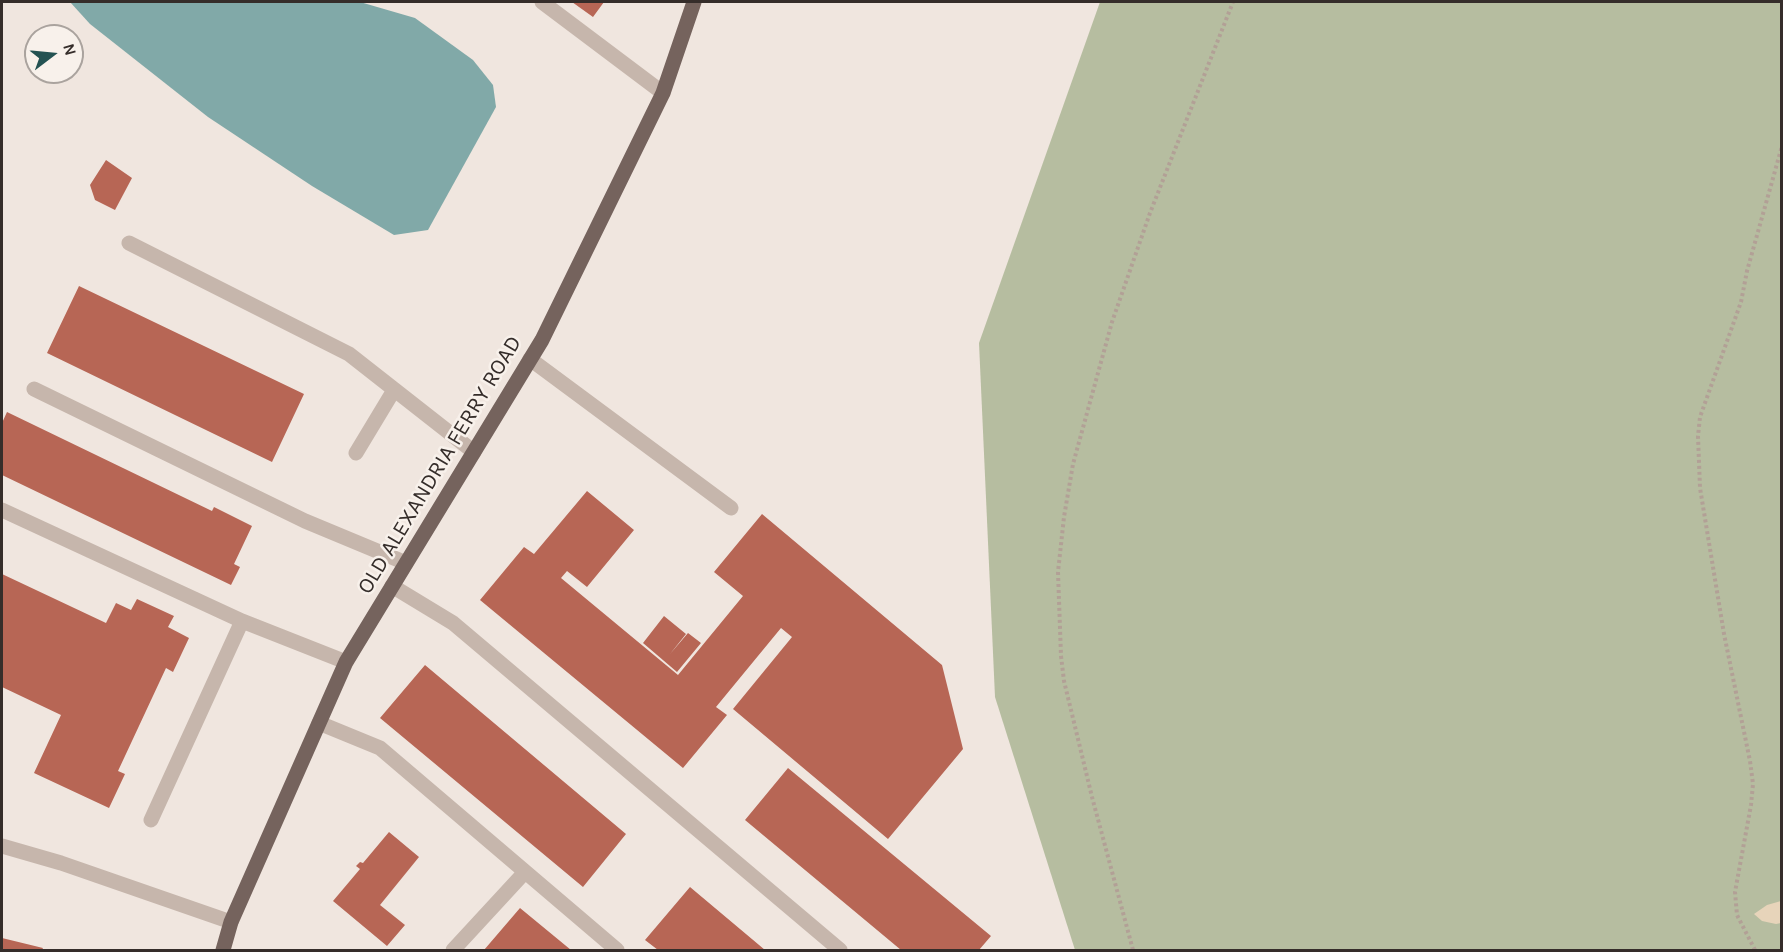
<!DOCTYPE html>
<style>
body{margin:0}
#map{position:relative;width:1783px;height:952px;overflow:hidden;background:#f0e6df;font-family:Karla,sans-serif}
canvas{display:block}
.frame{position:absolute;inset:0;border:3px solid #352d2a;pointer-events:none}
.north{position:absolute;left:24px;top:24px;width:60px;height:60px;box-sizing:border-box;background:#f8f1eb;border:2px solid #aaa39e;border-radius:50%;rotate:74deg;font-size:16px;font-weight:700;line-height:24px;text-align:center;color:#352d2a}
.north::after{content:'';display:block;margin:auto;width:21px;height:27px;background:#245252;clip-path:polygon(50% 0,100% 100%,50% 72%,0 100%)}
</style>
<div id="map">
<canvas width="1783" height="952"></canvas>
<div class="frame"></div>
<div class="north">N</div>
</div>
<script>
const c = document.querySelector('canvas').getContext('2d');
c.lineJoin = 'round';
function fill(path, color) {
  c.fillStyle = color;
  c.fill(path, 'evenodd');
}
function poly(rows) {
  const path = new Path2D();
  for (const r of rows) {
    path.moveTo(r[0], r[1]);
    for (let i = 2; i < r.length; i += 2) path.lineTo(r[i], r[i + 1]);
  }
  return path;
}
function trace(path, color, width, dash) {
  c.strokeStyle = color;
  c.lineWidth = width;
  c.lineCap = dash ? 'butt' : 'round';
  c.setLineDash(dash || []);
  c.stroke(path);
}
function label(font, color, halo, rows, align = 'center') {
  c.font = font + ' Karla,sans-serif';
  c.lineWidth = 5;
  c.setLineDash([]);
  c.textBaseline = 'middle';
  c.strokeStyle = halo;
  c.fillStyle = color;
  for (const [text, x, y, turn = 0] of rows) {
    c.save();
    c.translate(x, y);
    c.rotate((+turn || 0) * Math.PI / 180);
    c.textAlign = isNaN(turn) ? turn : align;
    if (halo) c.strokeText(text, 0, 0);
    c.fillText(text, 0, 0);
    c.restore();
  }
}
fill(poly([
 [1100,2,1781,2,1781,950,1075,950,995,697,979,343]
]), '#b6bda0');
fill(poly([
 [1781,901,1781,923,1776,924,1762,921,1754,914,1767,905]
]), '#e7d4ba');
fill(poly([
 [70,2,360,2,415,18,473,60,493,85,496,107,428,230,394,235,312,186,208,117,90,24]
]), '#81a9a8');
fill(poly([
 [572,2,604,2,593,17],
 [106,160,132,178,115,210,95,200,90,185],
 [79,286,304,394,272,462,47,353],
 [7,412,212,511,214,507,252,526,234,564,240,567,231,585,2,475,2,423],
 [587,491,634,530,587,587,567,571,561,578,678,675,743,596,714,572,762,514,942,665,963,749,888,839,733,709,792,637,781,628,716,707,727,715,683,768,480,600,524,547,534,554],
 [2,574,106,623,116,603,131,610,137,599,174,616,168,627,189,638,173,672,166,668,118,771,125,774,109,808,34,773,61,715,2,687],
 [664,616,686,634,670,654,688,633,701,643,677,672,643,643],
 [425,665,626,834,583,887,380,718],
 [788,768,991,936,979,950,901,950,745,820],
 [389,832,419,857,380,905,405,925,387,946,333,901,360,869,356,866,360,862,363,863],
 [690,887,765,950,658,950,645,940],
 [520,908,571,950,484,950],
 [2,938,43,948,42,950,2,950]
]), '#b76655');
trace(poly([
 [1133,950,1092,797,1064,681,1061,656,1058,572,1064,517,1073,464,1112,322,1150,213,1233,2],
 [1755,950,1737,915,1735,892,1751,805,1753,784,1750,761,1724,634,1700,488,1698,436,1700,417,1741,302,1747,271,1782,146]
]), '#b2a096', 4, [3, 3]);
trace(poly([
 [542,2,663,93],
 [129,243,349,354,474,452],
 [530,359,731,508],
 [34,389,305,521,406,563],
 [356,453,394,390],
 [2,510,242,621,346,662],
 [392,586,453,623,840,950],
 [319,723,380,748,617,950],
 [151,820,242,621],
 [2,846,61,863,231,922],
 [453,950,525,872]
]), '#c6b6ac', 15);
trace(poly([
 [223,950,231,922,346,662,542,340,663,93,694,2]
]), '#75635d', 15);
label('22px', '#352d2a', '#f8f1eb', [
 ["OLD ALEXANDRIA FERRY ROAD",440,465,-59]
]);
</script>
